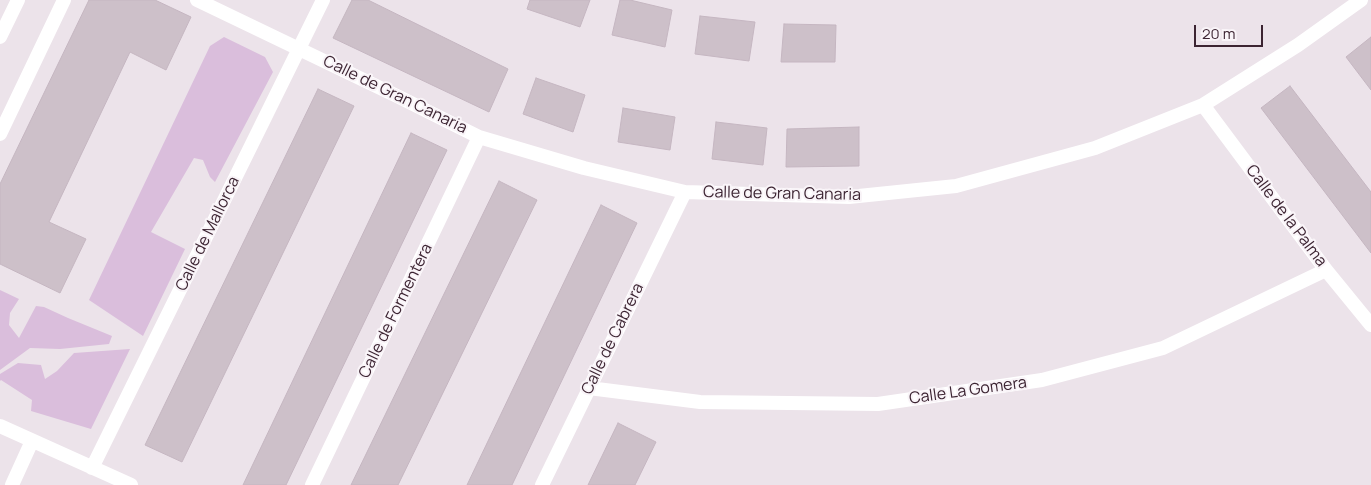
<!DOCTYPE html>
<style>
body{margin:0}
#map{position:relative;width:1371px;height:485px;overflow:hidden;background:#ece3ea;font-family:Manrope,sans-serif}
canvas{display:block}
.scale{position:absolute;left:1194px;top:25px;width:69px;height:22px;box-sizing:border-box;border:2px solid #3c2432;border-top:0;padding-left:6px;font-size:15px;line-height:18px;white-space:nowrap;color:#3c2432;-webkit-text-stroke:4px #f9f4f8;paint-order:stroke}
</style>
<div id="map">
<canvas width="1371" height="485"></canvas>
<div class="scale">20 m</div>
</div>
<script>
const c = document.querySelector('canvas').getContext('2d');
c.lineJoin = 'round';
function fill(path, color) {
  c.fillStyle = color;
  c.fill(path, 'evenodd');
}
function poly(rows) {
  const path = new Path2D();
  for (const r of rows) {
    path.moveTo(r[0], r[1]);
    for (let i = 2; i < r.length; i += 2) path.lineTo(r[i], r[i + 1]);
  }
  return path;
}
function trace(path, color, width, dash) {
  c.strokeStyle = color;
  c.lineWidth = width;
  c.lineCap = dash ? 'butt' : 'round';
  c.setLineDash(dash || []);
  c.stroke(path);
}
function label(font, color, halo, rows, align = 'center') {
  c.font = font + ' Manrope,sans-serif';
  c.lineWidth = 4;
  c.setLineDash([]);
  c.textBaseline = 'middle';
  c.strokeStyle = halo;
  c.fillStyle = color;
  for (const [text, x, y, turn = 0] of rows) {
    c.save();
    c.translate(x, y);
    c.rotate((+turn || 0) * Math.PI / 180);
    c.textAlign = isNaN(turn) ? turn : align;
    if (halo) c.strokeText(text, 0, 0);
    c.fillText(text, 0, 0);
    c.restore();
  }
}
fill(poly([
 [224,37,265,57,273,72,215,182,210,177,203,160,194,158,151,232,185,249,143,336,89,300,210,46],
 [0,290,19,299,10,313,9,325,19,338,36,306,44,307,68,318,112,336,109,344,60,349,30,348,0,370],
 [130,349,91,429,31,411,32,400,1,380,0,381,0,374,18,363,41,365,45,379,57,371,74,353]
]), '#dabedc');
const building = poly([
 [89,0,155,0,191,17,166,70,130,52,49,222,86,239,60,293,0,264,0,184,89,0],
 [352,0,368,0,508,69,489,112,333,38,352,0],
 [530,0,590,0,580,27,527,9,530,0],
 [620,0,630,0,672,10,665,47,612,35,620,0],
 [700,16,755,22,749,61,695,54,700,16],
 [784,24,836,25,835,62,781,62,784,24],
 [1371,37,1371,90,1346,57,1371,37],
 [536,78,585,95,573,132,523,114,536,78],
 [1290,86,1371,192,1371,253,1261,108,1290,86],
 [318,89,354,106,182,462,145,445,318,89],
 [623,108,675,117,670,150,618,142,623,108],
 [716,122,767,128,763,165,712,159,716,122],
 [859,127,859,166,786,167,787,129,859,127],
 [411,133,447,150,286,485,243,485,411,133],
 [499,181,537,200,398,485,351,485,499,181],
 [601,205,637,223,512,485,467,485,601,205],
 [618,423,656,442,635,485,588,485,618,423]
]);
fill(building, '#cdc0c9');
trace(building, '#c5b6c1', 1);
trace(poly([
 [197,0,399,97,479,137,584,168,685,192,849,197,956,186,1095,148,1203,105,1298,45,1361,0],
 [1203,105,1326,270,1371,325],
 [589,388,700,402,878,404,1042,380,1163,348,1326,270],
 [0,426,131,485],
 [92,468,323,0],
 [12,485,32,441],
 [312,485,479,137],
 [542,485,685,192]
]), '#fff', 14);
trace(poly([
 [0,37,18,0],
 [0,134,64,0]
]), '#fff', 14);
label('16px', '#3c2432', '#f9f4f8', [
 ["Calle de Gran Canaria",395,95,26],
 ["Calle de Gran Canaria",782,194,1],
 ["Calle de la Palma",1286,216,53],
 ["Calle de Mallorca",208,234,-64],
 ["Calle de Formentera",396,311,-64],
 ["Calle de Cabrera",613,339,-64],
 ["Calle La Gomera",968,391,-8]
]);
</script>
